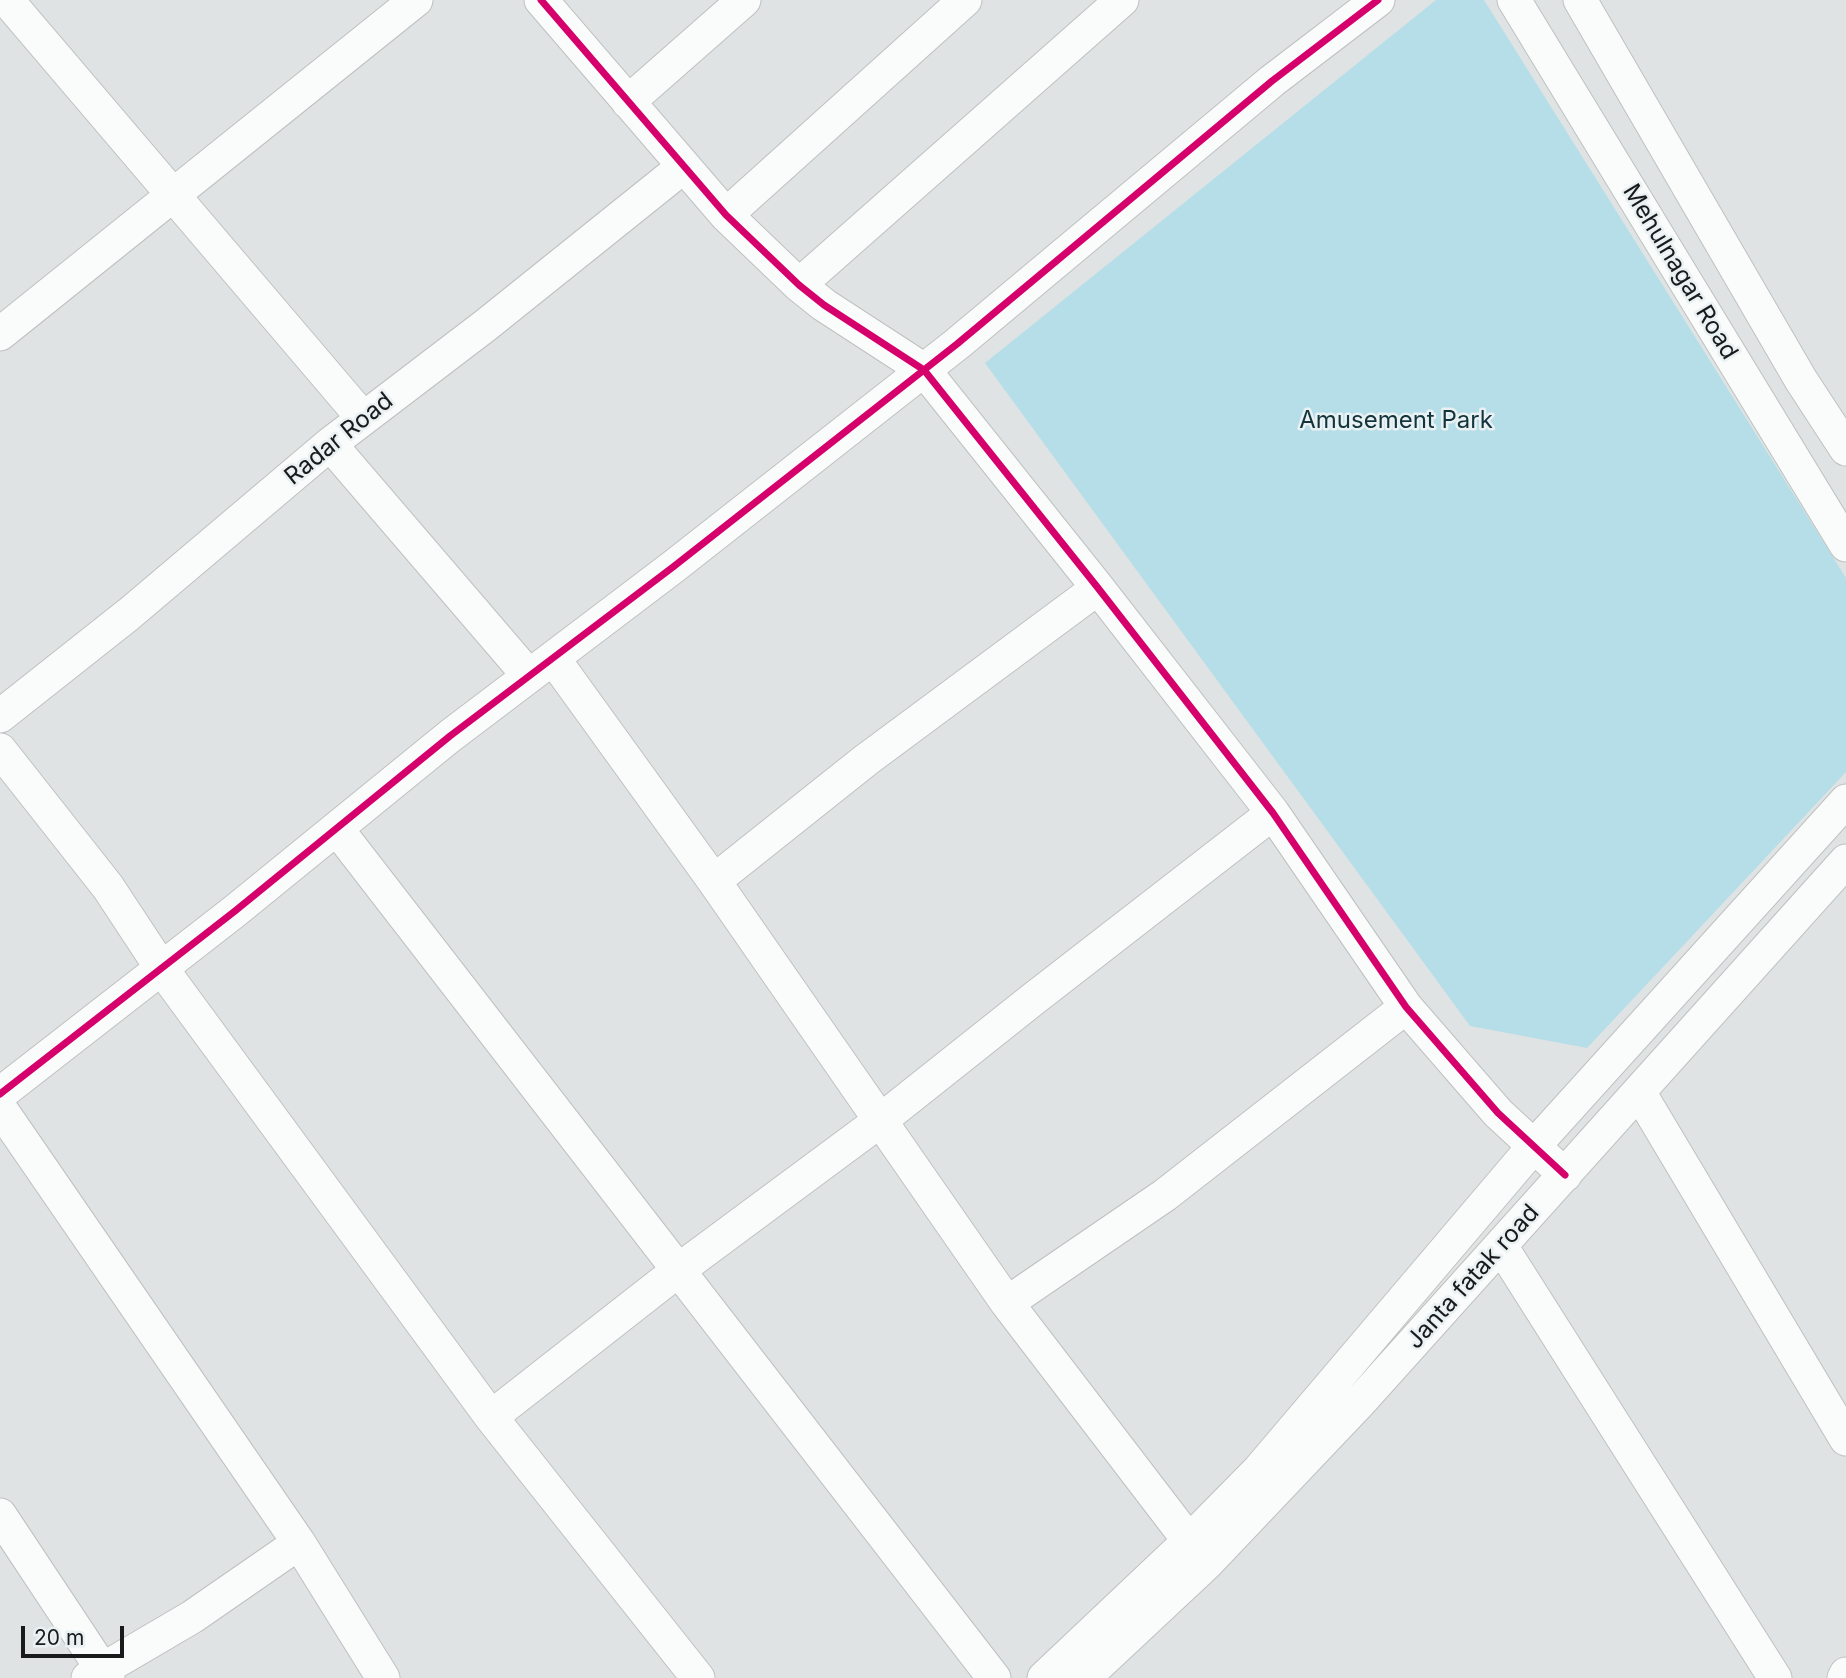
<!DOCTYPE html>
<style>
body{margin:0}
#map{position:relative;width:1846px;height:1678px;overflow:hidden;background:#dfe3e3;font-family:Inter,sans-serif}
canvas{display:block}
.scale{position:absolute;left:21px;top:1626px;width:103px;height:32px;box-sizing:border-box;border:4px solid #181a1b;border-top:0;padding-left:9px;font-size:21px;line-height:24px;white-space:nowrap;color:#181a1b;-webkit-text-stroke:5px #eaf1f3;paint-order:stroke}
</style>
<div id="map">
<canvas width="1846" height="1678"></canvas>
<div class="scale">20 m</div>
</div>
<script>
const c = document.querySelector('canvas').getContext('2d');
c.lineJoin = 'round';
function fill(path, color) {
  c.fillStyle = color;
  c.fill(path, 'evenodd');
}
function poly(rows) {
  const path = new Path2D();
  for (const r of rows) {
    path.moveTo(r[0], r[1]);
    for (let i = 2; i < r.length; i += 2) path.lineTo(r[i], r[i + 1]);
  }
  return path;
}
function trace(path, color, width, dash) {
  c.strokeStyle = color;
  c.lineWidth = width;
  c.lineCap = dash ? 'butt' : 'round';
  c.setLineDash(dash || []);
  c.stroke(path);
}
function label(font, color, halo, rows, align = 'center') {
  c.font = font + ' Inter,sans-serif';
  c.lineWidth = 5;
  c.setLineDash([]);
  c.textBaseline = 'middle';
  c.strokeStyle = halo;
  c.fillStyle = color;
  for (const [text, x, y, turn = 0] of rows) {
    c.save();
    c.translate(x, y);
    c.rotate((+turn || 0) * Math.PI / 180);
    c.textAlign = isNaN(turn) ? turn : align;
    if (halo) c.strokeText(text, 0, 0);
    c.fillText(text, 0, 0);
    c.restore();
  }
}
fill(poly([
 [1436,0,1484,0,1846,578,1846,772,1587,1048,1470,1026,985,363]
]), '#b5dee8');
const minor = poly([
 [7,0,363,418],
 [541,0,726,215,799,285,824,305,924,370,1098,588,1273,813,1406,1007,1498,1113,1565,1175],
 [1514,0,1846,545],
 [1580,0,1801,380,1846,449],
 [628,102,744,0],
 [726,215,965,0],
 [799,285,1122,0],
 [0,334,416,0],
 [330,444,529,676],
 [553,658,714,881,1007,1303,1203,1559],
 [0,716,129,614,330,444,486,325,683,167],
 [0,750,108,887,162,969,491,1417,698,1678],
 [337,829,994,1678],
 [714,881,866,760,1098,588],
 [1639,1092,1846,1439],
 [0,1094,235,911,450,736,673,567,957,344,1272,81,1378,0],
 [0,1108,299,1543,383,1678],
 [1501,1246,1775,1678],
 [1007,1303,1165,1195,1406,1007],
 [491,1417,680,1269,881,1120,1032,1000,1273,813],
 [0,1515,108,1678],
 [88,1678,192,1617,299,1543],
 [1044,1678,1189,1541,1259,1470,1534,1146,1846,801],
 [1084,1678,1207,1563,1359,1403,1846,861],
 [1844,1678,1846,1674]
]);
trace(minor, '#bfc1c1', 35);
trace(minor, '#fafbfb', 33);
trace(poly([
 [541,0,726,215,799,285,824,305,924,370,1098,588,1273,813,1406,1007,1498,1113,1565,1175],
 [0,1094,235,911,450,736,673,567,957,344,1272,81,1378,0]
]), '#d6006c', 7);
label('24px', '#181a1b', '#eaf1f3', [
 ["Mehulnagar Road",1680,272,59],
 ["Radar Road",339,439,-39],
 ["Janta fatak road",1473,1277,-48]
]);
label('24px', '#11343d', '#eaf1f3', [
 ["Amusement Park",1396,421]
]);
</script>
